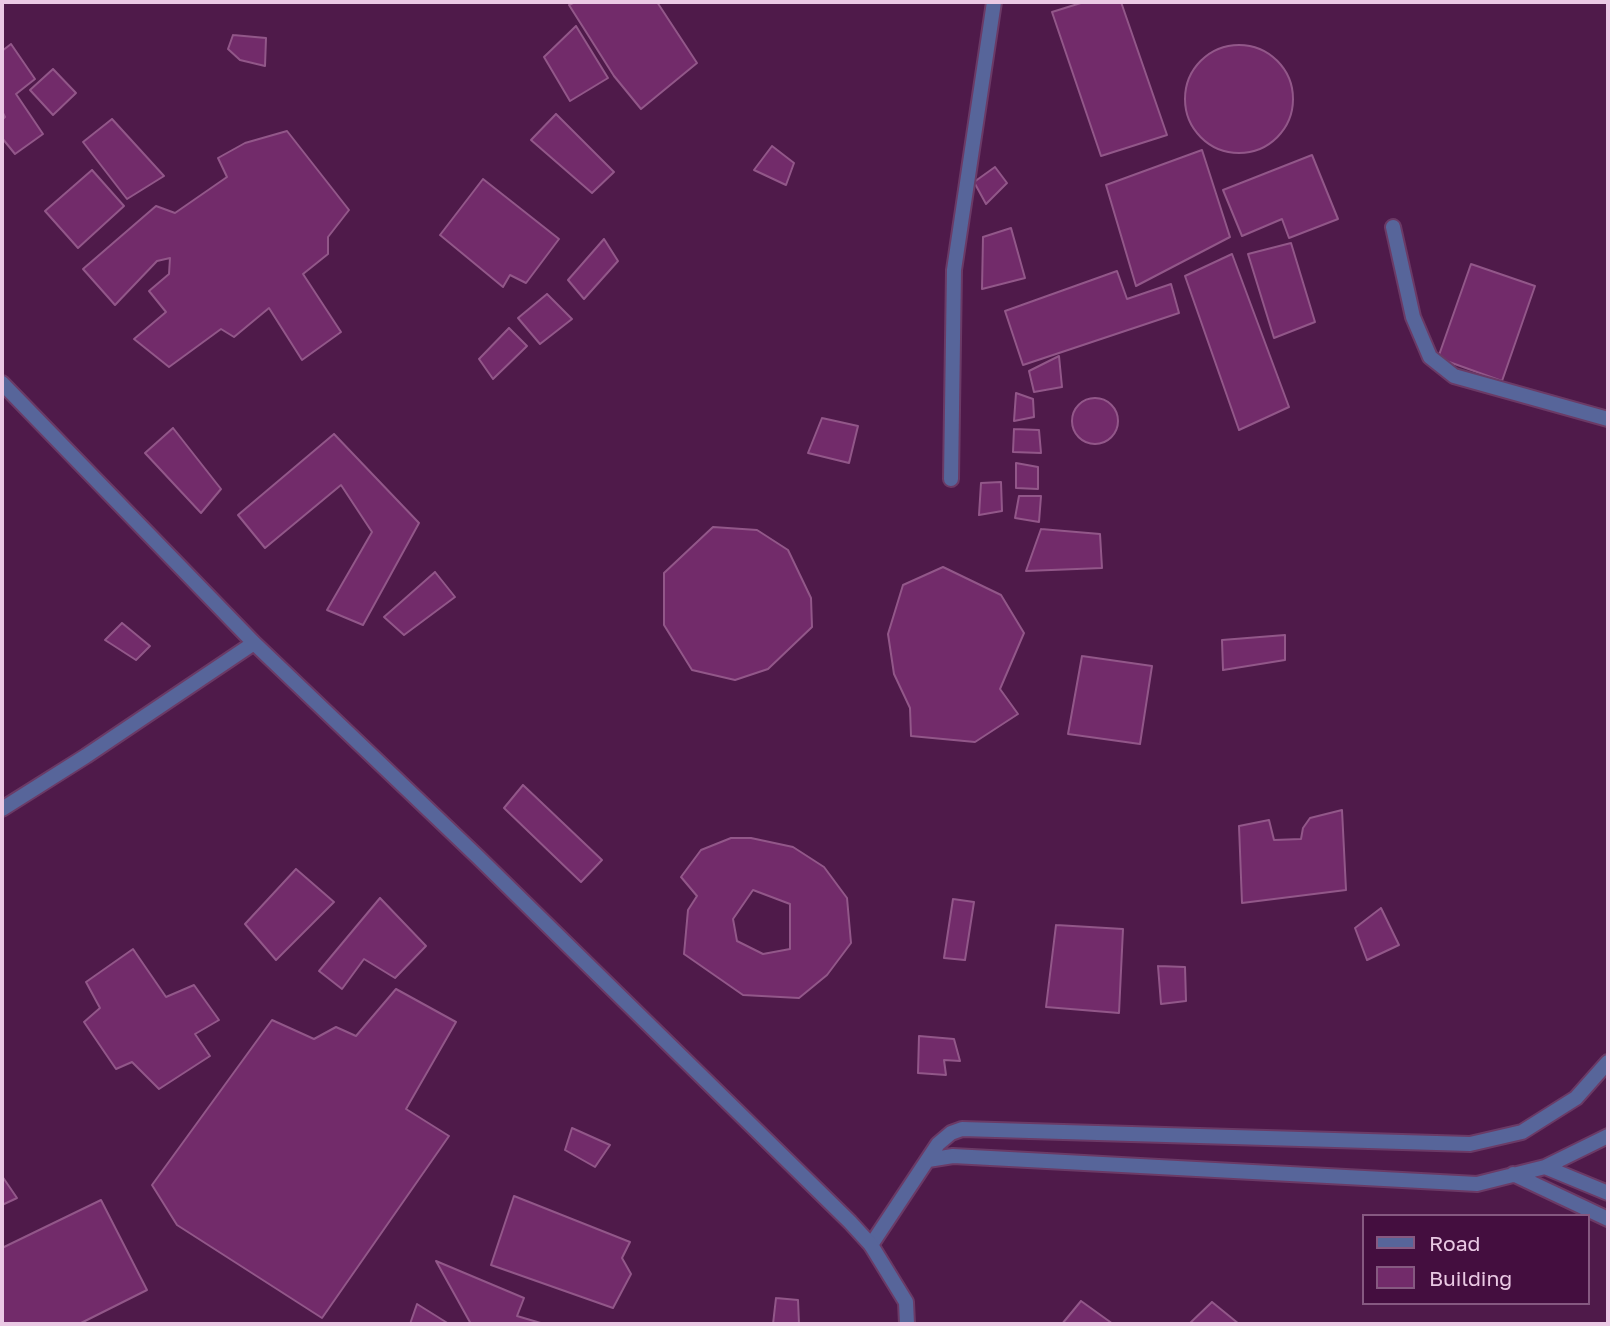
<!DOCTYPE html>
<style>
body{margin:0}
#map{position:relative;width:1610px;height:1326px;overflow:hidden;background:#4f1a4a;font-family:"Golos Text",sans-serif}
canvas{display:block}
.frame{position:absolute;inset:0;border:4px solid #eac9e4;pointer-events:none}
.legend{position:absolute;left:1362px;top:1214px;width:228px;height:91px;box-sizing:border-box;background:#440e3f;border:2px solid #865981;margin:0;padding:9px 12px;list-style:none;font-size:21px;color:#eac9e4}
.legend li{display:flex;align-items:center;gap:14px;height:35px}
.legend b{width:35px;border:2px solid #865981}
</style>
<div id="map">
<canvas width="1610" height="1326"></canvas>
<div class="frame"></div>
<ul class="legend">
<li><b style="height:9px;background:#57659a"></b>Road</li>
<li><b style="height:19px;background:#722b6a"></b>Building</li>
</ul>
</div>
<script>
const c = document.querySelector('canvas').getContext('2d');
c.lineJoin = 'round';
function fill(path, color) {
  c.fillStyle = color;
  c.fill(path, 'evenodd');
}
function poly(rows) {
  const path = new Path2D();
  for (const r of rows) {
    if (r.length === 3) {
      path.moveTo(r[0] + r[2], r[1]);
      path.arc(r[0], r[1], r[2], 0, 2 * Math.PI);
      continue;
    }
    path.moveTo(r[0], r[1]);
    for (let i = 2; i < r.length; i += 2) path.lineTo(r[i], r[i + 1]);
  }
  return path;
}
function trace(path, color, width, dash) {
  c.strokeStyle = color;
  c.lineWidth = width;
  c.lineCap = dash ? 'butt' : 'round';
  c.setLineDash(dash || []);
  c.stroke(path);
}
const building = poly([
 [575,2,657,2,697,63,641,109,614,76,569,5,575,2],
 [1084,2,1121,2,1167,135,1101,156,1052,12,1084,2],
 [576,26,608,78,570,101,544,57,576,26],
 [233,35,266,38,265,66,240,60,228,49,233,35],
 [11,44,35,79,16,94,43,134,15,154,2,138,2,120,5,117,2,111,2,51,11,44],
 [1239,99,54],
 [53,69,76,93,53,115,30,90,53,69],
 [556,114,614,172,592,193,531,140,556,114],
 [112,119,164,176,127,199,83,142,112,119],
 [287,131,349,210,328,237,328,254,303,274,341,332,302,360,269,308,234,337,221,329,169,367,134,339,166,312,149,291,169,274,170,258,157,261,115,305,83,269,156,206,175,213,227,177,218,158,245,143,287,131],
 [772,146,794,163,786,185,754,170,772,146],
 [1202,150,1230,237,1136,286,1106,185,1202,150],
 [1312,155,1338,219,1289,238,1282,219,1242,236,1223,190,1312,155],
 [995,167,1007,183,986,204,974,182,995,167],
 [92,170,124,206,78,248,45,211,92,170],
 [483,179,559,239,526,283,510,275,503,287,440,235,483,179],
 [1011,228,1025,278,982,289,983,237,1011,228],
 [604,239,618,261,584,299,568,280,604,239],
 [1291,243,1315,322,1274,338,1248,254,1291,243],
 [1232,254,1289,407,1239,430,1185,276,1232,254],
 [1471,264,1535,286,1502,381,1438,358,1471,264],
 [1117,271,1127,299,1171,284,1179,313,1023,365,1005,311,1117,271],
 [547,294,572,319,540,344,518,318,547,294],
 [509,328,527,346,493,379,479,359,509,328],
 [1059,356,1062,387,1034,392,1029,371,1059,356],
 [1016,393,1033,399,1034,417,1014,421,1016,393],
 [1095,421,23],
 [822,418,858,426,849,463,808,453,822,418],
 [173,428,221,489,201,513,145,453,173,428],
 [1014,429,1039,430,1041,453,1013,452,1014,429],
 [334,434,419,523,363,625,327,610,372,532,341,485,265,548,238,515,334,434],
 [1016,463,1038,467,1038,489,1016,488,1016,463],
 [1001,482,1002,511,979,515,981,483,1001,482],
 [1019,496,1041,496,1039,522,1015,518,1019,496],
 [713,527,757,530,788,550,811,598,812,627,768,669,735,680,692,670,664,625,664,573,713,527],
 [1041,529,1100,534,1102,568,1026,571,1041,529],
 [943,567,1001,595,1024,633,1000,689,1018,714,975,742,911,736,910,708,894,674,888,634,903,585,943,567],
 [435,572,455,597,404,635,384,617,435,572],
 [122,623,150,646,136,660,105,640,122,623],
 [1285,635,1285,660,1223,670,1222,640,1285,635],
 [1082,656,1152,666,1140,744,1068,734,1082,656],
 [523,785,602,860,581,882,504,808,523,785],
 [1342,810,1346,890,1242,903,1239,826,1269,820,1274,840,1301,839,1303,828,1310,818,1342,810],
 [731,838,751,838,793,847,824,867,847,898,851,943,827,975,799,998,743,995,684,954,688,910,697,896,681,877,701,850,731,838],
 [296,869,334,902,276,960,245,924,296,869],
 [753,890,790,904,790,949,763,954,737,941,733,919,753,890],
 [380,898,426,946,395,978,364,959,342,989,319,971,380,898],
 [953,899,974,902,965,960,944,958,953,899],
 [1381,908,1399,945,1367,960,1355,928,1381,908],
 [1056,925,1123,929,1119,1013,1046,1007,1056,925],
 [133,949,166,997,194,985,219,1020,195,1034,210,1056,159,1089,132,1062,116,1069,84,1022,100,1008,86,982,133,949],
 [1158,966,1185,967,1186,1001,1161,1004,1158,966],
 [396,989,456,1022,406,1109,449,1136,322,1318,177,1225,152,1185,272,1020,314,1039,336,1027,356,1036,396,989],
 [919,1036,954,1039,960,1061,944,1060,946,1075,918,1073,919,1036],
 [572,1128,610,1145,595,1167,565,1150,572,1128],
 [2,1176,17,1198,2,1205,2,1176],
 [514,1196,630,1242,622,1258,631,1274,613,1308,491,1265,514,1196],
 [101,1200,147,1290,79,1324,2,1324,2,1248,101,1200],
 [436,1261,524,1298,517,1316,544,1324,471,1324,436,1261],
 [776,1298,798,1300,799,1324,773,1324,776,1298],
 [1081,1301,1113,1324,1062,1324,1081,1301],
 [1212,1302,1239,1324,1189,1324,1212,1302],
 [417,1304,449,1324,410,1324,417,1304]
]);
fill(building, '#722b6a');
trace(building, '#925789', 2);
const lane = poly([
 [1393,227,1413,317,1430,357,1454,376,1608,419],
 [928,1160,953,1156,1477,1184,1545,1167,1608,1136],
 [1545,1167,1608,1193],
 [1513,1174,1608,1219],
 [871,1245,938,1144,951,1133,962,1129,1470,1144,1522,1132,1576,1098,1608,1062]
]);
const street = poly([
 [2,383,254,643,478,857,850,1222,871,1245,906,1302,907,1324],
 [951,479,954,270,994,2],
 [2,809,86,756,254,643]
]);
trace(lane, '#6b3a66', 18);
trace(street, '#6b3a66', 18);
trace(lane, '#57659a', 14);
trace(street, '#57659a', 14);
</script>
